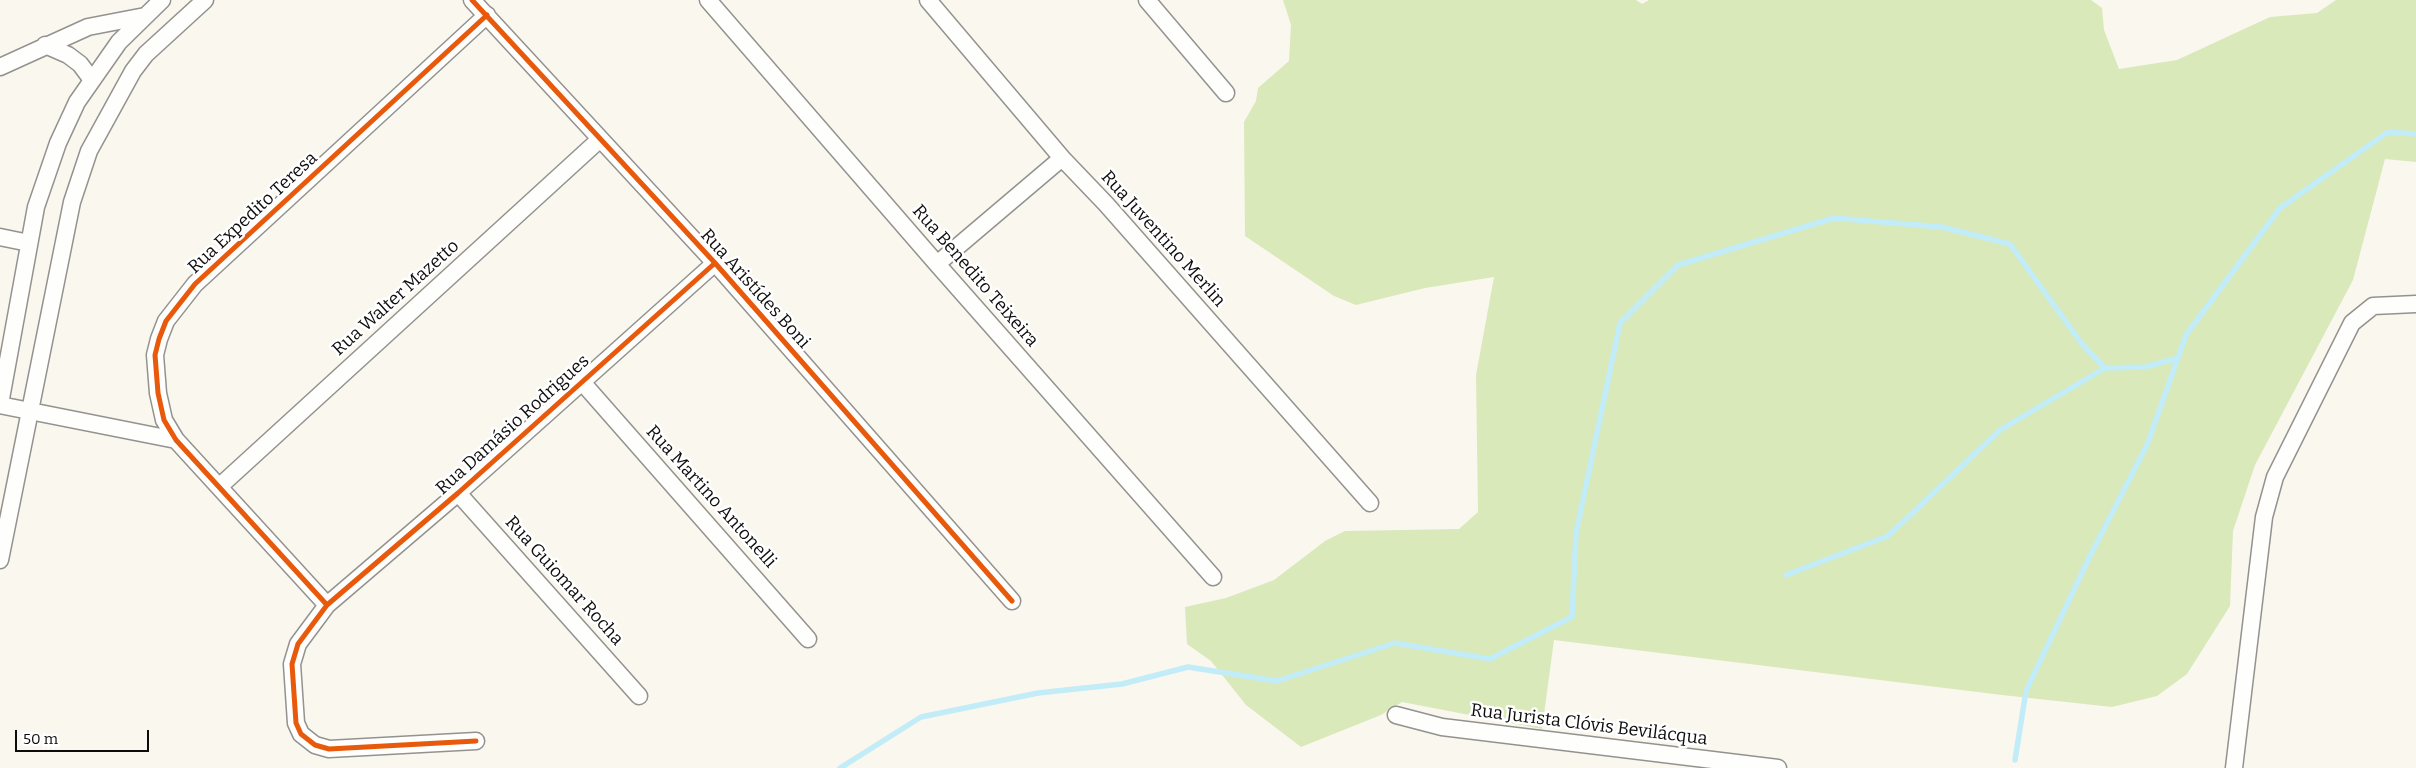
<!DOCTYPE html>
<meta charset="utf-8">
<style>
body{margin:0}
#map{position:relative;width:2416px;height:768px;overflow:hidden;background:#faf7ef;font-family:Bitter,serif}
canvas{display:block}
.scale{position:absolute;left:15px;top:730px;width:134px;height:22px;box-sizing:border-box;border:2px solid #0c0c0c;border-top:0;padding-left:6px;font-size:15px;line-height:18px;white-space:nowrap;color:#0c0c0c;-webkit-text-stroke:4px #fff;paint-order:stroke}
</style>
<div id="map">
<canvas width="2416" height="768"></canvas>
<div class="scale">50 m</div>
</div>
<script>
const c = document.querySelector('canvas').getContext('2d');
c.lineJoin = 'round';
function fill(path, color) {
  c.fillStyle = color;
  c.fill(path, 'evenodd');
}
function poly(rows) {
  const path = new Path2D();
  for (const r of rows) {
    path.moveTo(r[0], r[1]);
    for (let i = 2; i < r.length; i += 2) path.lineTo(r[i], r[i + 1]);
  }
  return path;
}
function trace(path, color, width, dash) {
  c.strokeStyle = color;
  c.lineWidth = width;
  c.lineCap = dash ? 'butt' : 'round';
  c.setLineDash(dash || []);
  c.stroke(path);
}
function label(font, color, halo, rows, align = 'center') {
  c.font = font + ' Bitter,serif';
  c.lineWidth = 5;
  c.setLineDash([]);
  c.textBaseline = 'middle';
  c.strokeStyle = halo;
  c.fillStyle = color;
  for (const [text, x, y, turn = 0] of rows) {
    c.save();
    c.translate(x, y);
    c.rotate((+turn || 0) * Math.PI / 180);
    c.textAlign = isNaN(turn) ? turn : align;
    if (halo) c.strokeText(text, 0, 0);
    c.fillText(text, 0, 0);
    c.restore();
  }
}
fill(poly([
 [1283,0,1636,0,1642,4,1649,0,2091,0,2102,8,2104,30,2119,69,2177,60,2270,17,2317,13,2336,0,2416,0,2416,162,2385,159,2353,280,2255,465,2233,531,2230,606,2187,674,2157,696,2112,707,2002,695,1554,640,1542,729,1402,702,1381,715,1301,747,1246,705,1211,661,1187,644,1185,607,1226,598,1274,580,1325,541,1345,531,1459,529,1478,512,1476,375,1494,277,1425,288,1356,305,1334,296,1245,236,1244,122,1256,101,1258,88,1289,61,1291,25]
]), '#d9e9ba');
trace(poly([
 [1786,575,1888,536,2000,430,2105,368,2145,367,2178,358],
 [2015,760,2026,691,2089,558,2147,445,2186,335,2280,208,2388,132,2416,134],
 [840,768,921,717,1038,693,1122,684,1188,667,1277,681,1395,643,1490,659,1572,617,1576,533,1620,323,1678,265,1834,218,1942,227,2010,244,2082,344,2105,368]
]), '#c2ecf7', 5.5);
const minor = poly([
 [472,0,715,263,1012,601],
 [708,0,937,264,1213,577],
 [928,0,1062,158,1106,204,1370,503],
 [1147,0,1226,93],
 [45,45,68,55,80,64,92,80],
 [0,67,88,27,145,16],
 [0,237,29,243],
 [937,264,1062,158],
 [582,382,808,639],
 [0,404,36,207,58,143,77,102,119,42,162,0],
 [0,405,176,440],
 [220,486,599,140],
 [458,493,639,696],
 [0,560,72,202,89,151,133,71,146,54,205,0],
 [327,605,176,440,164,420,158,393,155,355,159,339,166,321,195,284,487,15],
 [1396,715,1442,727,1778,768],
 [476,741,329,749,315,745,301,734,296,723,292,664,298,644,327,605,458,493,715,263],
 [2234,768,2264,517,2275,477,2352,323,2373,306,2416,304]
]);
trace(minor, '#93928e', 19);
trace(minor, '#fefefd', 16);
trace(poly([
 [472,0,715,263,1012,601],
 [327,605,176,440,164,420,158,393,155,355,159,339,166,321,195,284,487,15],
 [476,741,329,749,315,745,301,734,296,723,292,664,298,644,327,605,458,493,715,263]
]), '#e8590c', 5);
label('18px', '#0c0c0c', '#fff', [
 ["Rua Expedito Teresa",253,213,-43],
 ["Rua Juventino Merlin",1163,239,48],
 ["Rua Benedito Teixeira",975,276,49],
 ["Rua Aristídes Boni",755,289,48],
 ["Rua Walter Mazetto",396,298,-42],
 ["Rua Damásio Rodrigues",513,425,-42],
 ["Rua Martino Antonelli",711,497,48],
 ["Rua Guiomar Rocha",564,581,48],
 ["Rua Jurista Clóvis Bevilácqua",1589,725,7]
]);
</script>
